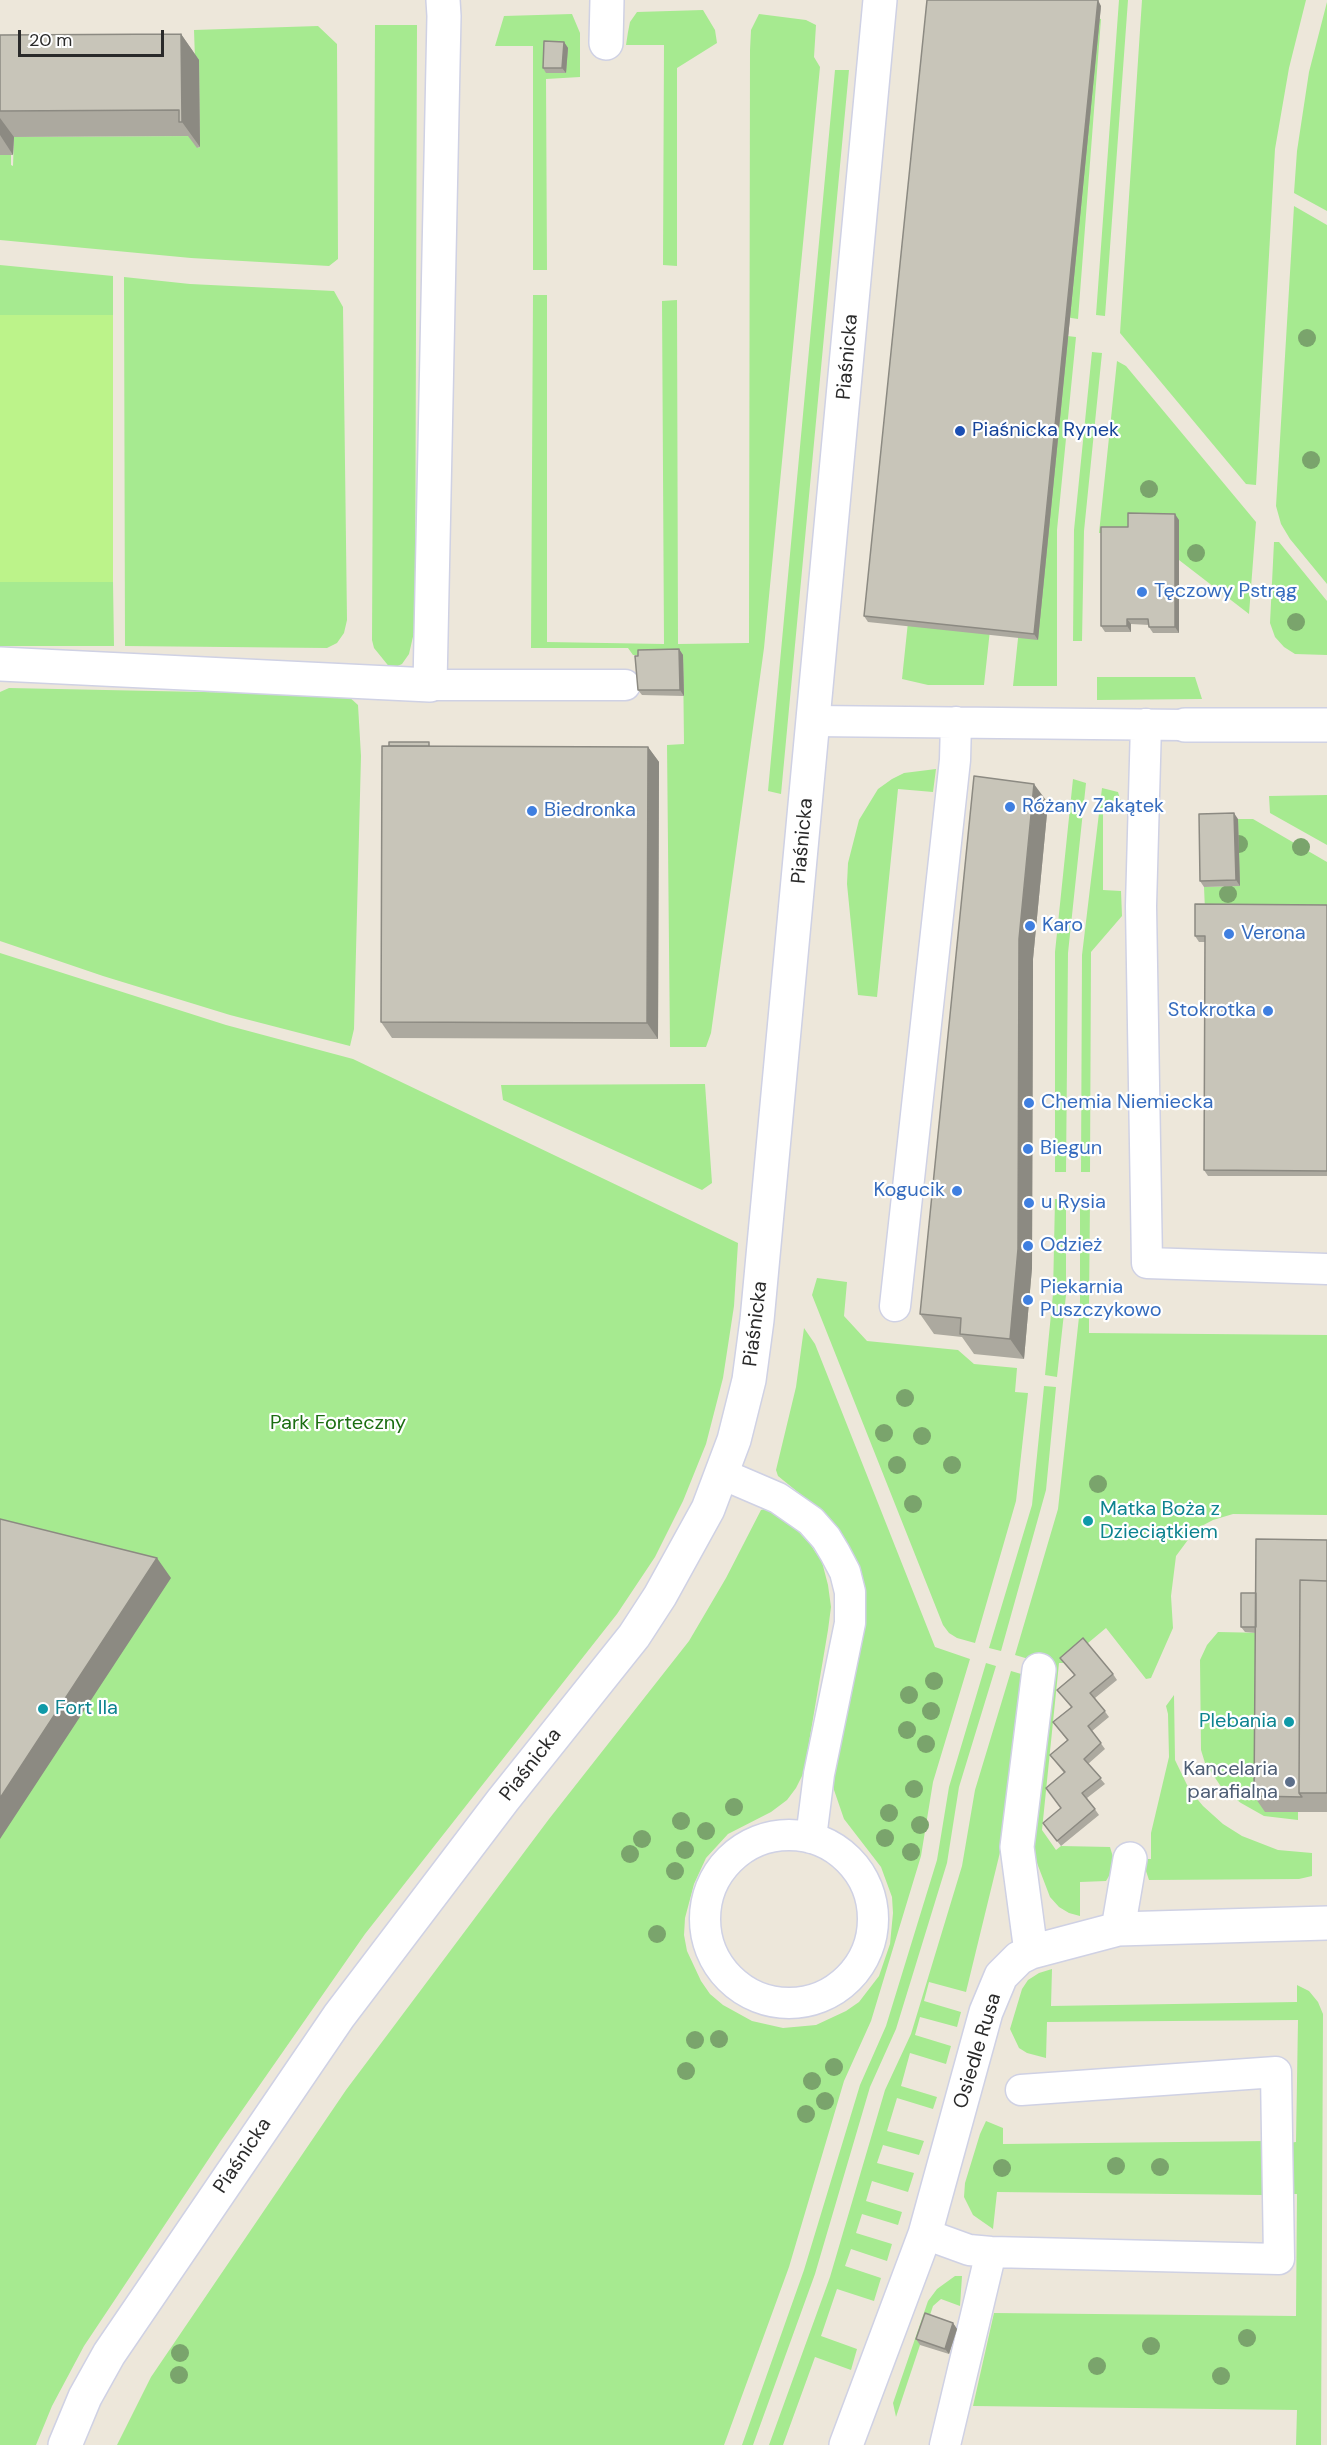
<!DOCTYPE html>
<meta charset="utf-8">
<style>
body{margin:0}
#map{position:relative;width:1327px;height:2445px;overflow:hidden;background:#ede7da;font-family:"DM Sans",sans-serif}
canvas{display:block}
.scale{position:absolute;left:18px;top:30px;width:146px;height:27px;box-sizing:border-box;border:3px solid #2a2a2a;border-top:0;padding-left:8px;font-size:18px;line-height:21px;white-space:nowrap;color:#2a2a2a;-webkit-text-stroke:4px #fff;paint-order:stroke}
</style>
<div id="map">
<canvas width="1327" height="2445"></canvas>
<div class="scale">20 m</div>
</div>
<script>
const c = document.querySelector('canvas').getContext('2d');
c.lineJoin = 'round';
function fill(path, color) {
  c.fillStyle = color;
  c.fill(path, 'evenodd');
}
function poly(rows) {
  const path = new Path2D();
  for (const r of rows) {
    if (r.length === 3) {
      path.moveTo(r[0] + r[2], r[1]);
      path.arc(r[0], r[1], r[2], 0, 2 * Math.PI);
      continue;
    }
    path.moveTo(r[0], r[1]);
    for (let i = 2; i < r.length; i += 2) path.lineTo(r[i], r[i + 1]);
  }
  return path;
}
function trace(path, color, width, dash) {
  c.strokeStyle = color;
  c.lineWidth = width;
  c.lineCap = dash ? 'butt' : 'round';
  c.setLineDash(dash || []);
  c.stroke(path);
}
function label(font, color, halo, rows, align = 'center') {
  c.font = font + ' "DM Sans",sans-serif';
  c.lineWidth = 4.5;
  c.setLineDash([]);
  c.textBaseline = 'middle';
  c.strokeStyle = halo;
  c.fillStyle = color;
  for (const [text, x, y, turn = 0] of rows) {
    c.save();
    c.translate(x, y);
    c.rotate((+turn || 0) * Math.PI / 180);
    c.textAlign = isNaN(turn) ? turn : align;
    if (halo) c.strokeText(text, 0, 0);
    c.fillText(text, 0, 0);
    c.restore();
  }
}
fill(poly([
 [1119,0,1128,0,1105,316,1096,315],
 [1142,0,1306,0,1289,68,1275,149,1256,485,1246,484,1120,333],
 [1327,2,1327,211,1294,193,1297,151,1309,72],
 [703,10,715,30,717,43,677,68,677,266,663,265,664,45,626,45,628,32,630,22,637,12],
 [572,14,580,33,580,77,546,79,547,270,533,270,533,46,495,46,504,16],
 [759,14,806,20,816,25,814,57,820,67,764,648,711,1033,706,1047,670,1047,667,745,684,744,683,655,633,655,628,648,531,648,533,295,547,295,547,642,664,644,662,301,677,300,678,644,749,643,750,50,751,30],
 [1083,16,1101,19,1078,319,1052,315],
 [375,25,417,25,415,628,409,654,402,664,391,669,374,648,372,640],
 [318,26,337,44,338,259,329,266,191,258,0,240,0,155,11,155,11,165,13,166,14,137,197,136,197,148,200,147,199,60,195,60,194,30],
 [835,70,849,70,781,794,768,791],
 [1294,206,1327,225,1327,584,1290,539,1281,524,1276,506],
 [0,265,113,276,113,315,0,315],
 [124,277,190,284,334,291,343,307,347,620,344,633,337,643,327,648,125,646],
 [1050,334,1076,337,1057,530,1057,686,1013,686],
 [1092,352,1102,353,1084,531,1082,641,1073,641,1074,530],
 [1117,361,1126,366,1256,522,1249,614,1179,560,1132,533,1099,533],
 [1274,542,1279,542,1327,601,1327,655,1295,654,1284,647,1275,637,1270,623],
 [0,582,113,582,114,646,0,646],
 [908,622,990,630,984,685,928,685,902,679],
 [1097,677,1195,677,1202,699,1097,700],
 [9,688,347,695,358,705,361,756,354,1029,350,1046,230,1015,103,976,0,941,0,692],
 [936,769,933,792,898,789,877,997,858,995,847,884,848,863,859,820,878,789,892,779,904,773],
 [1073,779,1086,783,1068,953,1066,1172,1055,1172,1055,952],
 [1102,788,1118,792,1122,806,1103,806,1103,890,1121,891,1122,916,1091,952,1090,1172,1081,1172,1082,955],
 [1327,795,1327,845,1270,813,1269,796],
 [1238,819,1253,819,1327,862,1327,911,1205,910,1204,887,1239,886],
 [0,953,226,1025,353,1059,738,1243,734,1306,723,1378,706,1444,683,1501,655,1557,617,1614,365,1934,220,2142,84,2346,52,2406,36,2445,0,2445],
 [705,1084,712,1183,702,1190,503,1100,501,1085],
 [1090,1198,1089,1306,1080,1306,1080,1199],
 [1055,1199,1066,1199,1066,1295,1057,1377,1045,1375,1053,1294],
 [817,1278,847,1282,844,1316,867,1341,958,1350,974,1364,1017,1368,1015,1392,1028,1393,1016,1501,975,1643,957,1638,949,1633,943,1625,812,1295],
 [1079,1317,1089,1317,1089,1333,1327,1335,1327,1515,1233,1514,1213,1520,1196,1529,1176,1556,1171,1596,1173,1628,1151,1678,1146,1679,1106,1628,1064,1663,1059,1663,1042,1830,1056,1850,1061,1846,1110,1847,1113,1857,1112,1871,1106,1881,1080,1882,1080,1916,1069,1913,1059,1907,1050,1897,1032,1850,1049,1665,1015,1655,1058,1509],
 [804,1328,815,1344,935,1647,970,1659,933,1782,921,1856,871,2021,844,2081,789,2267,724,2445,117,2445,151,2377,346,2090,549,1819,689,1641,726,1578,761,1510,765,1509,776,1513,793,1526,810,1544,822,1562,828,1585,831,1607,828,1630,804,1772,796,1788,787,1800,771,1812,728,1834,706,1858,694,1884,685,1918,684,1935,687,1951,701,1981,710,1994,723,2005,752,2021,783,2028,816,2025,846,2011,859,2002,879,1976,890,1944,893,1913,892,1897,881,1867,844,1819,834,1790,834,1776,860,1623,815,1506,778,1476,776,1470,796,1387],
 [1044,1386,1056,1387,1046,1490,1001,1651,989,1648,1032,1505],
 [1218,1632,1266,1633,1265,1812,1298,1812,1298,1820,1264,1816,1241,1803,1224,1791,1205,1763,1201,1750,1200,1660,1207,1645],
 [986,1663,996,1666,959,1787,947,1863,896,2029,870,2087,815,2274,753,2445,742,2445,804,2270,860,2085,886,2026,937,1860,949,1787],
 [1011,1671,1028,1676,1002,1844,966,1992,929,1982,924,2001,961,2012,957,2027,920,2017,915,2035,951,2046,946,2064,910,2053,901,2086,937,2097,933,2109,897,2098,887,2131,924,2141,919,2155,883,2145,877,2163,914,2173,908,2192,872,2181,866,2201,902,2212,898,2225,862,2214,856,2233,892,2244,887,2261,851,2249,845,2266,881,2278,874,2301,837,2289,821,2336,857,2349,851,2370,815,2357,783,2445,769,2445,830,2277,885,2090,911,2034,962,1866,975,1790],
 [1174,1695,1175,1760,1189,1789,1203,1806,1223,1824,1242,1836,1278,1850,1312,1853,1312,1876,1299,1879,1149,1880,1142,1859,1151,1859,1151,1833,1169,1757,1168,1714,1166,1706],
 [1052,1969,1051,2006,1297,2002,1297,1985,1309,1991,1318,2002,1323,2014,1321,2445,1296,2445,1297,2410,973,2406,994,2313,1296,2316,1297,2194,1289,2194,1288,2143,1296,2142,1298,2020,1047,2022,1046,2058,1027,2053,1019,2048,1010,2029,1022,1989,1028,1980,1039,1973],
 [986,2121,1003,2128,1003,2144,1268,2141,1263,2195,997,2192,993,2229,973,2215,964,2197,965,2183,980,2134],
 [955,2276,962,2276,960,2306,941,2299,933,2306,896,2417,893,2403,928,2301,937,2289]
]), '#a6ea90');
fill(poly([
 [0,315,113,315,113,582,0,582]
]), '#bcf38a');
const lane = poly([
 [430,685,625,685],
 [814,721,1185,725],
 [1146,724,1141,906,1147,1263,1327,1269],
 [895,1306,955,760,956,722],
 [722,1474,778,1498,811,1521,826,1538,835,1553,845,1572,850,1592,850,1623,819,1774,811,1838],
 [789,1919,84],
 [925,2234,969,2250,991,2252,1279,2259,1276,2072,1021,2090],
 [945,2445,991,2252]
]);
const street = poly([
 [606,43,607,0],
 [0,664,430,685,444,16,443,0],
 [1185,725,1327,725],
 [1118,1929,1130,1859],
 [1031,1952,1017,1847,1039,1670],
 [65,2445,85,2397,109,2354,339,2016,503,1800,634,1636,660,1596,708,1509,734,1440,749,1380,757,1320,880,0],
 [846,2445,925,2234,986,2012,1001,1976,1019,1958,1031,1952,1118,1929,1327,1923]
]);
trace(lane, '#cfd1e4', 33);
trace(street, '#cfd1e4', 36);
trace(lane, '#fff', 30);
trace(street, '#fff', 33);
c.fillStyle = '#7aa46c';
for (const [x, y] of [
 [1307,338],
 [1311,460],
 [1149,489],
 [1196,553],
 [1296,622],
 [1239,844],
 [1301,847],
 [1228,894],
 [905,1398],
 [884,1433],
 [922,1436],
 [897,1465],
 [952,1465],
 [1098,1484],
 [913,1504],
 [934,1681],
 [909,1695],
 [931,1711],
 [907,1730],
 [926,1744],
 [914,1789],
 [734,1807],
 [889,1813],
 [681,1821],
 [920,1825],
 [706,1831],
 [885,1838],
 [642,1839],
 [685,1850],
 [911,1852],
 [630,1854],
 [675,1871],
 [657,1934],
 [719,2039],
 [695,2040],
 [834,2067],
 [686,2071],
 [812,2081],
 [825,2101],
 [806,2114],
 [1116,2166],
 [1160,2167],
 [1002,2168],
 [1247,2338],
 [1151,2346],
 [180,2353],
 [1097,2366],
 [179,2375],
 [1221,2376]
]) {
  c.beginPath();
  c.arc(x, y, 9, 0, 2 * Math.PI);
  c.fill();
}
fill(poly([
 [1101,6,1038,640,868,622,864,616],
 [181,34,199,60,200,147,197,148,188,136,14,137,13,155,0,155,0,35],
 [564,42,568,48,566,73,546,73,543,68],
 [1179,520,1179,633,1153,633,1149,627,1149,625,1131,624,1131,632,1105,632,1101,626,1128,527],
 [679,649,683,655,684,696,642,695,638,690,638,656],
 [432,746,648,747,659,762,658,1039,392,1038,381,1022],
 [1048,803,1033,959,1032,1268,1024,1359,974,1354,962,1337,934,1334,920,1314],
 [1238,819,1240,886,1204,887,1200,881],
 [1327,905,1327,1176,1208,1176,1204,1170,1205,942,1199,942,1195,936],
 [1327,1540,1327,1812,1265,1812,1254,1796,1256,1633,1245,1632,1241,1627,1256,1593],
 [1060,1658,1113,1674,1117,1680,1095,1698,1109,1717,1092,1731,1105,1749,1088,1764,1105,1784,1087,1798,1099,1815,1061,1846,1043,1823,1061,1808,1064,1773,1050,1755,1067,1740,1053,1722,1071,1707,1057,1690,1074,1675],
 [953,2323,957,2329,949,2354,920,2345,916,2339]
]), '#aca99f');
fill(poly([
 [1098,0,1101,6,1038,640,1034,634],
 [181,34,199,60,200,147,182,122],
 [564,42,568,48,566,73,562,68],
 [0,118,14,137,13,155,0,135],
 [1175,514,1179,520,1179,633,1175,627],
 [1127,619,1131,624,1131,632,1127,626],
 [679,649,683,655,684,696,680,690],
 [648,747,659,762,658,1039,647,1023],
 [1034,784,1048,803,1033,959,1032,1268,1024,1359,1010,1339,1019,939],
 [1234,813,1238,819,1240,886,1236,880],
 [157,1558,171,1578,0,1839,0,1798],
 [953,2323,957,2329,949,2354,945,2349]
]), '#8c8a82');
const building = poly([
 [927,0,1098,0,1034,634,864,616,927,0],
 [181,34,182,122,179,122,179,110,0,111,0,35,181,34],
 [544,41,564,42,562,68,543,68,544,41],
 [1128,513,1175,514,1175,627,1149,627,1148,619,1127,619,1127,626,1101,626,1101,527,1128,527,1128,513],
 [679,649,680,690,638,690,635,656,638,656,638,650,679,649],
 [389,742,429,742,429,746,389,746,389,742],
 [382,746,648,747,647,1023,381,1022,382,746],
 [974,776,1034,784,1019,939,1018,1249,1010,1339,960,1334,961,1318,920,1314,974,776],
 [1234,813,1236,880,1200,881,1199,814,1234,813],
 [1195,904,1327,905,1327,1171,1204,1170,1205,936,1195,936,1195,904],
 [0,1519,157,1558,0,1798,0,1519],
 [1256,1539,1327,1540,1327,1581,1300,1580,1299,1793,1302,1797,1254,1796,1256,1539],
 [1300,1580,1327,1581,1327,1793,1299,1793,1300,1580],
 [1241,1593,1256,1593,1256,1627,1241,1627,1241,1593],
 [1083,1638,1113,1674,1090,1693,1105,1711,1088,1726,1101,1743,1084,1759,1101,1778,1082,1793,1095,1809,1057,1841,1043,1823,1061,1808,1046,1788,1065,1772,1050,1755,1068,1740,1053,1722,1072,1707,1057,1690,1075,1675,1060,1658,1083,1638],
 [925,2313,953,2323,945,2349,916,2339,925,2313]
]);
fill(building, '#c8c5b9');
trace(building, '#8c8a82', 1.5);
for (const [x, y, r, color] of [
 [960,431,6,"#1a4fb4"],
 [1142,592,6,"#3f7fe0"],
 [1010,807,6,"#3f7fe0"],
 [532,811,6,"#3f7fe0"],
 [1030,926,6,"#3f7fe0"],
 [1229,934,6,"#3f7fe0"],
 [1268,1011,6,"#3f7fe0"],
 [1029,1103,6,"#3f7fe0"],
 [1028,1149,6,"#3f7fe0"],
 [957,1191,6,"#3f7fe0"],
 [1029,1203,6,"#3f7fe0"],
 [1028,1246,6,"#3f7fe0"],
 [1028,1300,6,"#3f7fe0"],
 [1088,1521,6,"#0f9aa8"],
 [43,1709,6,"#0f9aa8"],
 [1289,1722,6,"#0f9aa8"],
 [1290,1782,6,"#5c6f8a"]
]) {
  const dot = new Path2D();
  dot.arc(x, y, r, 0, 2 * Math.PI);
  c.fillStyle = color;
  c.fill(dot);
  trace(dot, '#fff', 2);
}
label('20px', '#2a2a2a', '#fff', [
 ["Piaśnicka",848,357,-85],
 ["Piaśnicka",803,841,-85],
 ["Piaśnicka",756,1324,-83],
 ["Piaśnicka",531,1765,-52],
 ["Osiedle Rusa",978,2051,-73],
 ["Piaśnicka",243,2156,-56]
]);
label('20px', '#164399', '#fff', [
 ["Piaśnicka Rynek",972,431]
], 'left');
label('20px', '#366cbe', '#fff', [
 ["Tęczowy Pstrąg",1154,592],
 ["Różany Zakątek",1022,807],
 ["Biedronka",544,811],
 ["Karo",1042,926],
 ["Verona",1241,934],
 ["Stokrotka",1256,1011,"right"],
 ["Chemia Niemiecka",1041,1103],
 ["Biegun",1040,1149],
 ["Kogucik",945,1191,"right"],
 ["u Rysia",1041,1203],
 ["Odzież",1040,1246],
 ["Piekarnia",1040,1288],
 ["Puszczykowo",1040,1311]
], 'left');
label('20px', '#1c6e12', '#fff', [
 ["Park Forteczny",338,1424]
]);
label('20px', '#0d838f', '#fff', [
 ["Matka Boża z",1100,1510],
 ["Dzieciątkiem",1100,1533],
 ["Fort IIa",55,1709],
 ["Plebania",1277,1722,"right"]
], 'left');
label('20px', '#4e5e75', '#fff', [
 ["Kancelaria",1278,1770],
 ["parafialna",1278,1793]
], 'right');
</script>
